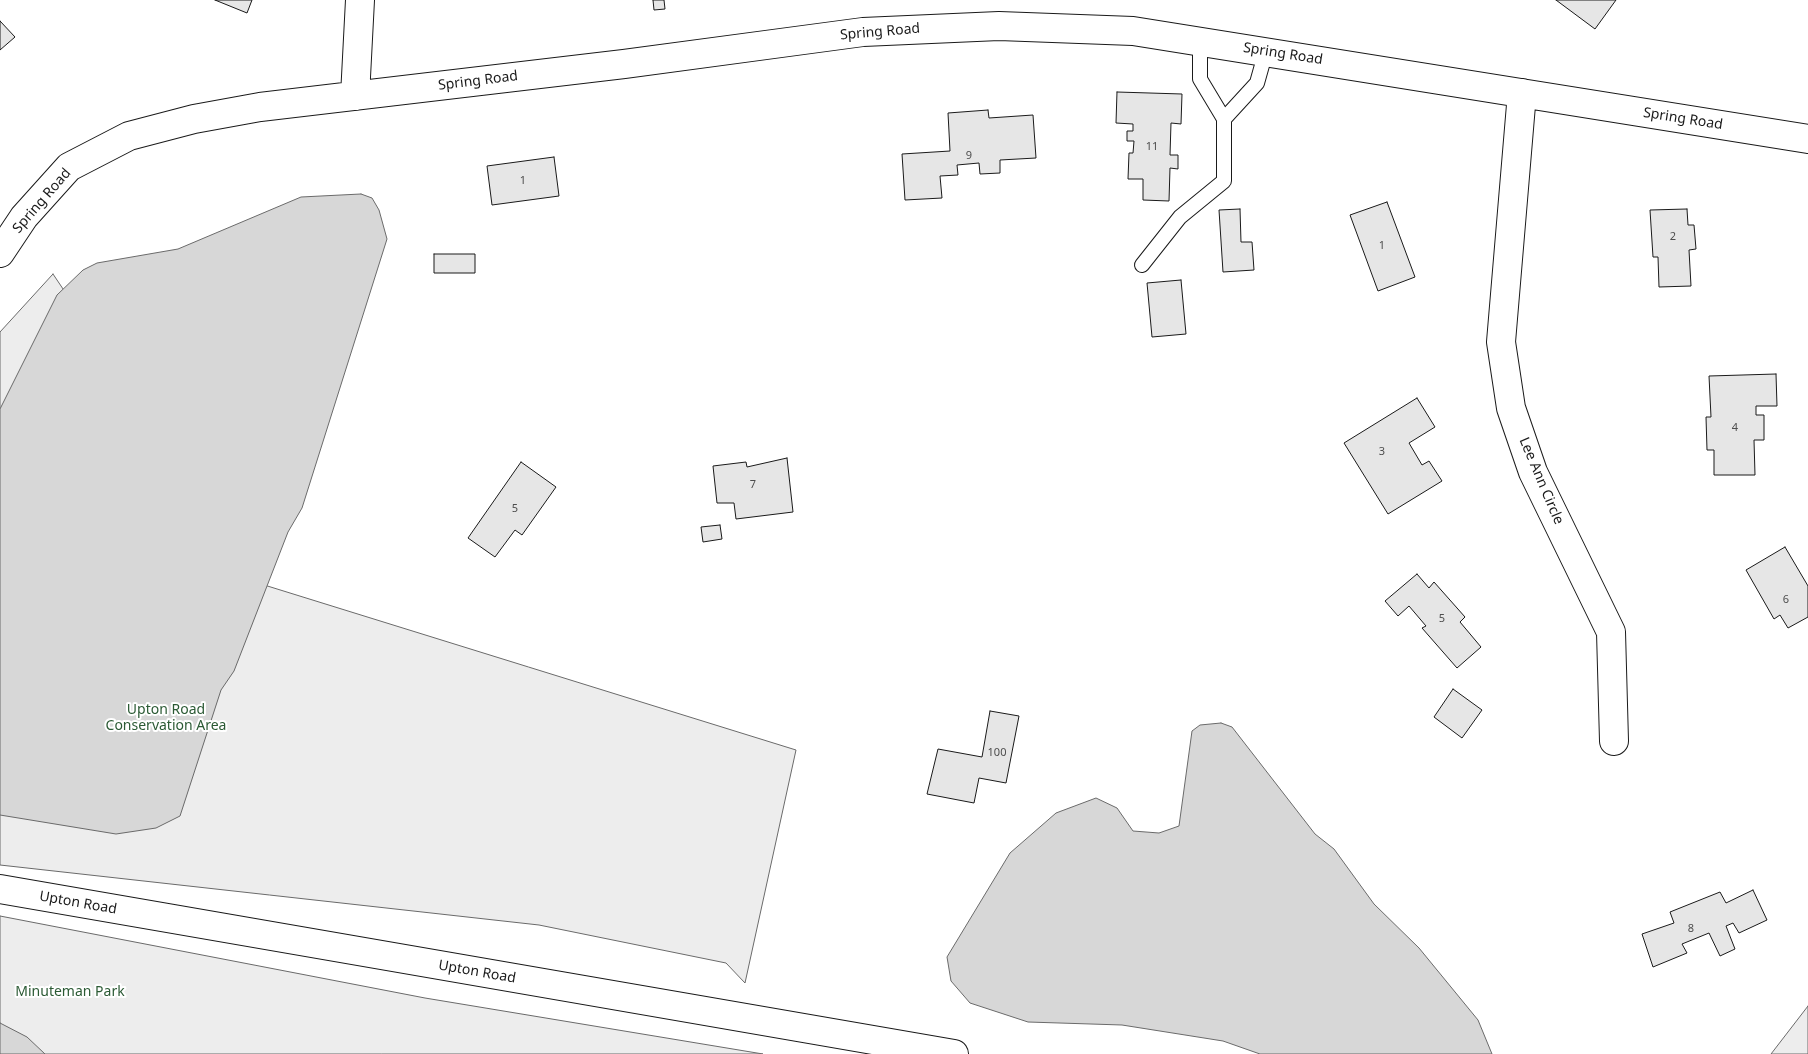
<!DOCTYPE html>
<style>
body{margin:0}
canvas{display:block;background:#fff}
</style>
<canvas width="1808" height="1054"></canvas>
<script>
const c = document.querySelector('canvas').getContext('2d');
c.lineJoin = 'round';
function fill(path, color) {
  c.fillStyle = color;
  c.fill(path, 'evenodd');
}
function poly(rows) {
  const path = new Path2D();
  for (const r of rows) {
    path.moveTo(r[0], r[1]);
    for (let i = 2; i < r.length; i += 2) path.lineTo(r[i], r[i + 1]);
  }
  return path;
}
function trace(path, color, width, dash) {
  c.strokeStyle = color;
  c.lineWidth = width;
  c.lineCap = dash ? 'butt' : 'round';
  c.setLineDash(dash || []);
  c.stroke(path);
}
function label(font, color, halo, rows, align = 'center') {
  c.font = font + ' "Noto Sans",sans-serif';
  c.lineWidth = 4;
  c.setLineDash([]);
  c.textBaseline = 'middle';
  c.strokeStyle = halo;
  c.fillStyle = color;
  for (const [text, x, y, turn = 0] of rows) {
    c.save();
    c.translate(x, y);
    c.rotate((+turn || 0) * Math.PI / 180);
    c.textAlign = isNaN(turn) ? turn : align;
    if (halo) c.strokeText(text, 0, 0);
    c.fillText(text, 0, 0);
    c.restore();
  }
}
const built = poly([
 [53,274,261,584,796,750,745,983,726,963,539,925,0,865,0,332,53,274],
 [0,916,425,998,763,1054,0,1054,0,916],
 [1808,1006,1808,1054,1771,1054,1808,1006]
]);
fill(built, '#ededed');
trace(built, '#6a6a6a', 1);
const water = poly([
 [361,194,372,198,379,210,387,239,302,508,288,532,234,671,221,690,180,816,156,828,116,834,0,815,0,409,57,295,83,270,97,263,178,249,301,197,361,194],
 [1221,723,1232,727,1315,834,1334,849,1374,904,1419,948,1478,1020,1492,1054,1260,1054,1223,1041,1122,1025,1028,1022,970,1003,951,981,947,957,1010,853,1056,813,1096,798,1117,808,1133,831,1159,833,1179,826,1192,731,1200,725,1221,723],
 [0,1023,27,1037,45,1054,0,1054,0,1023]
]);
fill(water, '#d7d7d7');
trace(water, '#6a6a6a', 1);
const building = poly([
 [215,0,252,0,247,13,215,0],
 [653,0,664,0,665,9,654,10,653,0],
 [1556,0,1616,0,1595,29,1556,0],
 [0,21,15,37,0,50,0,21],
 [1117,92,1182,94,1181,124,1171,123,1170,155,1178,155,1178,169,1170,168,1169,201,1143,200,1143,179,1128,179,1129,153,1133,153,1134,141,1127,141,1127,131,1133,131,1133,124,1116,123,1117,92],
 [988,110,989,118,1033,115,1036,158,1000,160,1000,173,980,174,979,163,957,165,958,175,940,176,942,198,905,200,902,154,950,151,948,113,988,110],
 [554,157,559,196,492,205,487,166,554,157],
 [1387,202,1415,277,1378,291,1350,215,1387,202],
 [1240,209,1241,242,1252,242,1254,270,1223,272,1219,210,1240,209],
 [1687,209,1688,225,1694,225,1696,249,1689,250,1691,286,1659,287,1658,257,1653,257,1650,210,1687,209],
 [434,254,475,254,475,273,434,273,434,254],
 [1181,280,1186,334,1152,337,1147,283,1181,280],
 [1776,374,1777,406,1756,406,1756,415,1764,415,1764,440,1754,440,1755,475,1714,475,1714,450,1707,450,1706,417,1711,417,1709,376,1776,374],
 [1417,398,1435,427,1409,443,1422,465,1429,461,1442,481,1388,514,1344,443,1417,398],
 [787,458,793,512,736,519,734,503,717,503,713,466,746,462,747,467,787,458],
 [521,462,556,487,522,535,515,530,495,557,468,538,521,462],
 [720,525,722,539,703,542,701,527,720,525],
 [1785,547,1808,586,1808,617,1788,628,1780,615,1774,619,1746,570,1785,547],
 [1417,574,1429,588,1434,582,1465,617,1460,622,1481,647,1457,668,1422,628,1426,626,1409,606,1398,616,1385,601,1417,574],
 [1453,689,1482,710,1462,738,1434,717,1453,689],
 [990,711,1019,716,1006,783,979,778,974,803,927,794,938,749,982,757,990,711],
 [1753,890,1767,920,1739,933,1733,923,1726,926,1735,949,1720,956,1709,933,1682,944,1687,953,1653,967,1642,934,1674,923,1670,912,1720,892,1726,903,1753,890]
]);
fill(building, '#e6e6e6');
trace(building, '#1a1a1a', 1);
const lane = poly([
 [1200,40,1200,79,1224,119,1257,83,1266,51],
 [1142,265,1180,217,1224,181,1224,119]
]);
const street = poly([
 [1522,93,1501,342,1511,408,1533,472,1611,632,1614,741],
 [355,96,360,0],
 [0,253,24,217,69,167,129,136,194,119,260,107,624,64,863,32,999,26,1133,31,1808,139]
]);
const secondary = poly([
 [0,889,954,1054]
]);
trace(lane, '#1a1a1a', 16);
trace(street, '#1a1a1a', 30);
trace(secondary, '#1a1a1a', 30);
trace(lane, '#fff', 14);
trace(street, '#fff', 28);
trace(secondary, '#fff', 28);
label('11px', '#4d4d4d', null, [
 ["11",1152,147],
 ["9",969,156],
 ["1",523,181],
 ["2",1673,237],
 ["1",1382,246],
 ["4",1735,428],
 ["3",1382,452],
 ["7",753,485],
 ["5",515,509],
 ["6",1786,600],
 ["5",1442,619],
 ["100",997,753],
 ["8",1691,929]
]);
label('14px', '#1a1a1a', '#fff', [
 ["Spring Road",880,32,-5],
 ["Spring Road",1283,54,9],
 ["Spring Road",478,81,-7],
 ["Spring Road",1683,119,9],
 ["Spring Road",42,201,-49],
 ["Lee Ann Circle",1541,481,67],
 ["Upton Road",78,903,10],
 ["Upton Road",477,972,10]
]);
label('14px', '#2b5a34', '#fff', [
 ["Upton Road",166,710],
 ["Conservation Area",166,726],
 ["Minuteman Park",70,992]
]);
</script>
